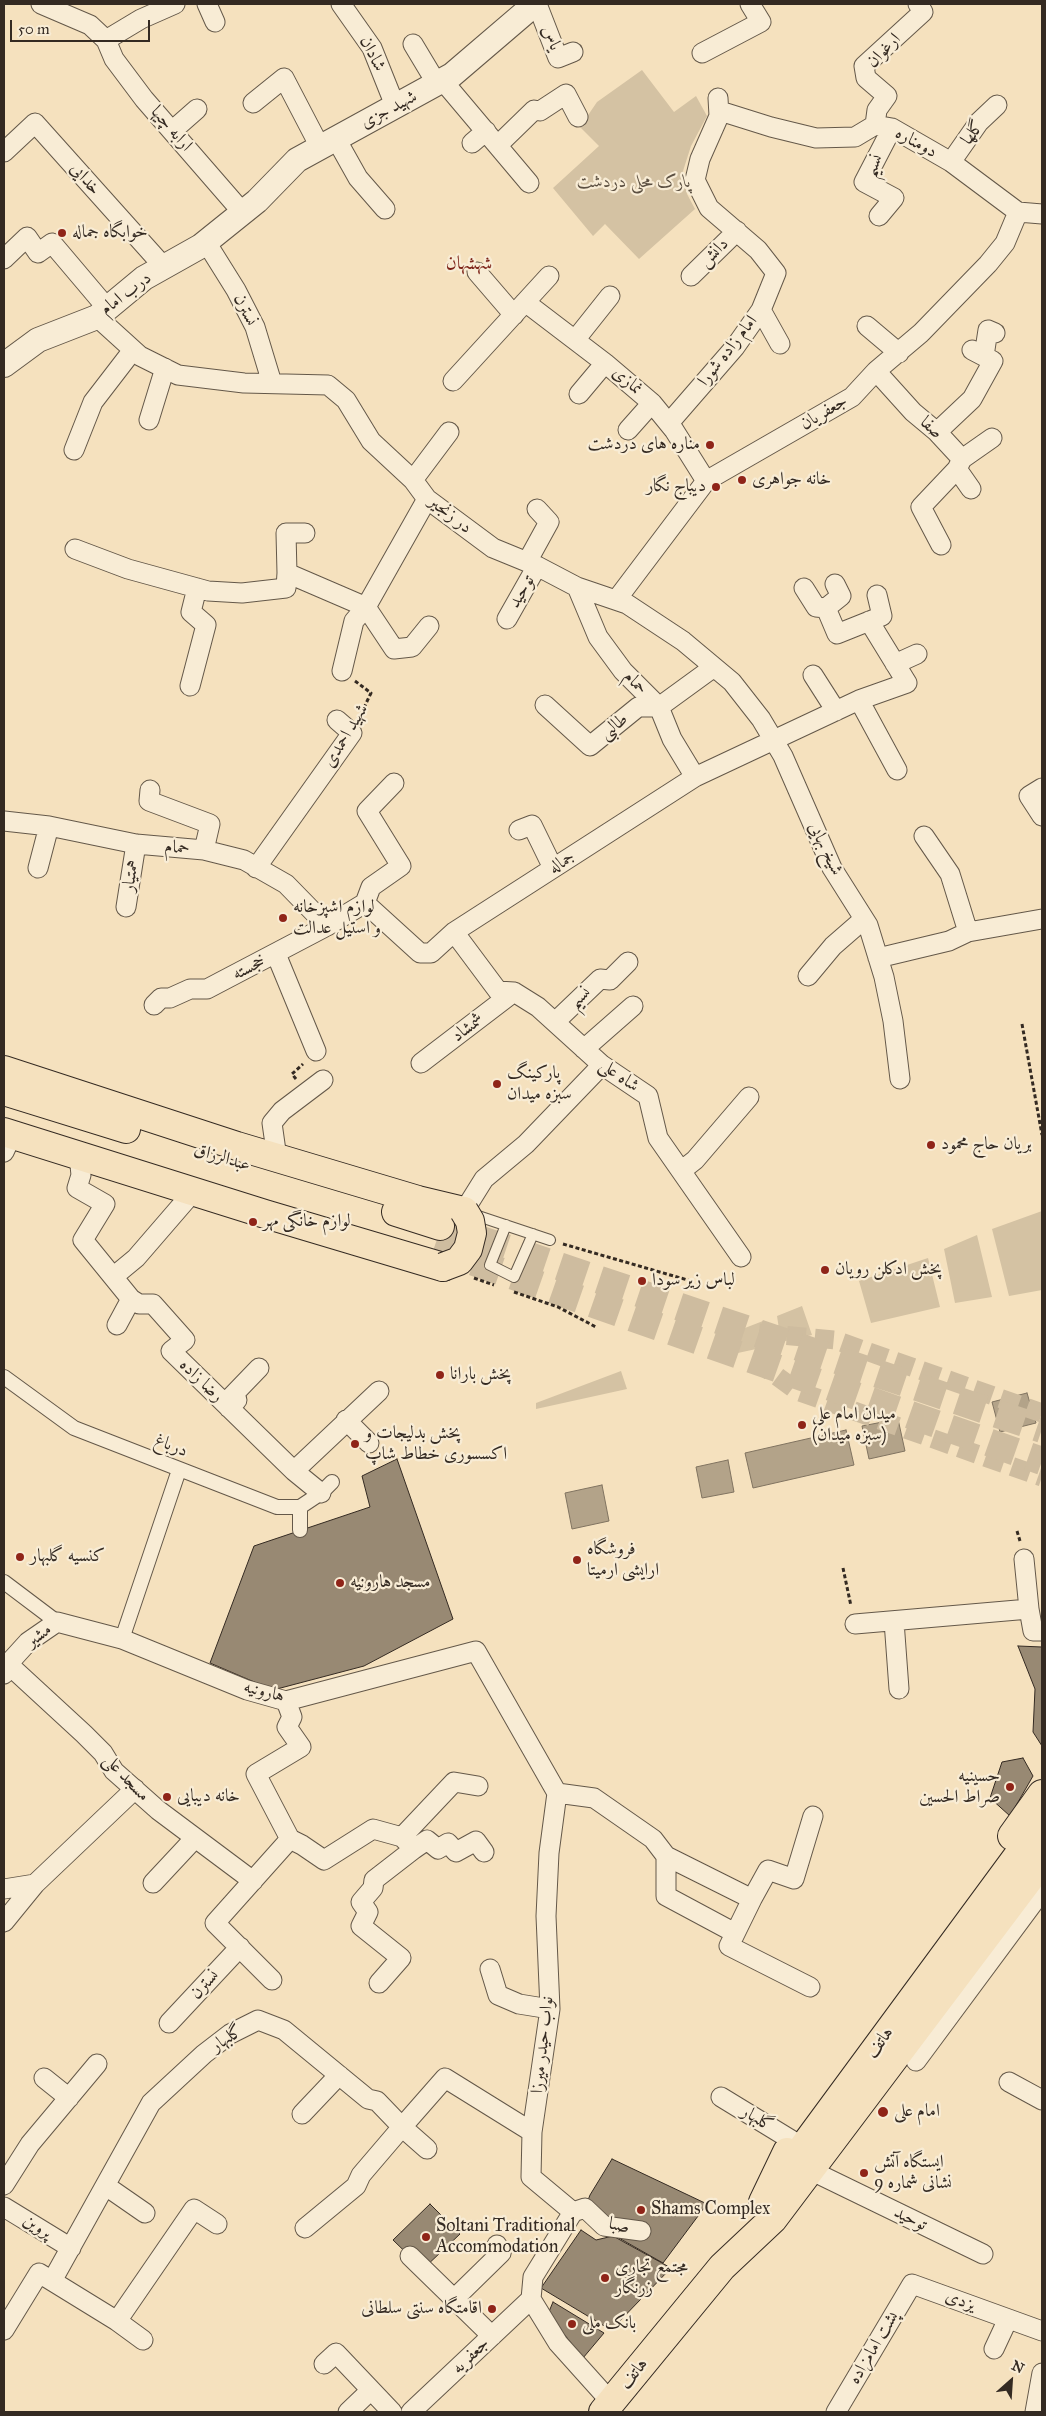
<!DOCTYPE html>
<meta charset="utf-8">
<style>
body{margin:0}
#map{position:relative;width:1046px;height:2416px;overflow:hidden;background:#f5e1be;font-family:"IM FELL Great Primer",serif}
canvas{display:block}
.frame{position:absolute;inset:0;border:5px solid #342a22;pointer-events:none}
.north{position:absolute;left:986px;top:2356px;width:50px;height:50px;-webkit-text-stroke:4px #f8ecd5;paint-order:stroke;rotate:26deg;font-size:14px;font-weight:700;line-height:20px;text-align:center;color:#342a22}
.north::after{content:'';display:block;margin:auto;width:18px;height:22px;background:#342a22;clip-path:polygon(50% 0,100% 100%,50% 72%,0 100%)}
.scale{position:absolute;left:10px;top:20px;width:140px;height:22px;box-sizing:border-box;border:2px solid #342a22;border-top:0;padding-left:6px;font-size:15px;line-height:18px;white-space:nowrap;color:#342a22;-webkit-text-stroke:4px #f8ecd5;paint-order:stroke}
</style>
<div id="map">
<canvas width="1046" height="2416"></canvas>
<div class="frame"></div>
<div class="north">N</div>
<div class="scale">50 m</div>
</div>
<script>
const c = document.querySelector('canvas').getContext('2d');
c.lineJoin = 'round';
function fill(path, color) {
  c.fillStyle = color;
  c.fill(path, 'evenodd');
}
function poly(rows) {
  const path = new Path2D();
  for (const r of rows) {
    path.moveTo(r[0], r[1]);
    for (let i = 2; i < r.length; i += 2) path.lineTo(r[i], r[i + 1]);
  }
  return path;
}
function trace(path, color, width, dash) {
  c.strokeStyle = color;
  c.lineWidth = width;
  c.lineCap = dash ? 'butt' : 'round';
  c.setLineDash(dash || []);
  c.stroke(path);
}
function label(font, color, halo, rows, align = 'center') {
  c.font = font + ' "IM FELL Great Primer",Amiri,serif';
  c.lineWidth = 4.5;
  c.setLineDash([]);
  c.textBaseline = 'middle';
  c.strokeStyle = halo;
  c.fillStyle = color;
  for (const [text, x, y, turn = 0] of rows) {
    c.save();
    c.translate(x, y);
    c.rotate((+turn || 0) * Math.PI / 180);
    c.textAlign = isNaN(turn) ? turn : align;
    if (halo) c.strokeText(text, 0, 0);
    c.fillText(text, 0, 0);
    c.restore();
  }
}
fill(poly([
 [642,70,674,112,696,96,707,116,691,146,683,171,687,194,695,209,639,259,605,224,593,236,553,188,599,146,580,127,597,102],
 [1042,1211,1042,1290,1009,1296,992,1229],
 [977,1235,992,1297,955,1303,944,1249],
 [928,1258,940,1307,871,1323,859,1281],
 [802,1306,812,1335,781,1342,777,1316],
 [763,1321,770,1346,724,1356,719,1338],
 [621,1371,627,1389,536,1409,536,1403]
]), '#d4c2a3');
const water = poly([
 [1027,1393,1036,1423,1000,1432,992,1402,1027,1393],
 [898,1419,905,1451,869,1459,862,1426,898,1419],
 [846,1430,854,1465,753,1488,745,1453,846,1430],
 [728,1460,734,1492,702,1498,696,1467,728,1460],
 [602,1485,609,1521,572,1529,565,1493,602,1485]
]);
fill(water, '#b3a389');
trace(water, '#807360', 1);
const building = poly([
 [397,1459,453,1619,364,1666,273,1690,210,1663,254,1546,370,1507,362,1476,397,1459],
 [1018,1646,1042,1647,1042,1746,1033,1732,1035,1689,1018,1646],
 [1023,1758,1033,1776,1010,1816,990,1798,1002,1762,1023,1758],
 [612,2159,707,2204,663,2263,573,2212,585,2208,590,2195,612,2159],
 [430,2204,460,2234,423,2269,393,2240,430,2204],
 [581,2230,596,2240,613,2236,671,2268,611,2330,541,2288,581,2230],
 [553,2302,604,2333,583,2358,548,2314,553,2302]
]);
fill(building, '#988973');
trace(building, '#342a22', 1);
trace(poly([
 [759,1333,835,1340,1042,1413],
 [755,1360,797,1391,1042,1477]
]), '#cebc9f', 19, [19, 9]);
trace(poly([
 [440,1226,1042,1429],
 [434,1248,1042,1461]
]), '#cebc9f', 28, [28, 14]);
const service = poly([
 [472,1214,550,1240],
 [506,1225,490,1265,514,1277,533,1234]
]);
const pedestrian = poly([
 [4,1377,74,1428,277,1507,300,1507,321,1493,332,1482],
 [300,1507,300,1530],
 [4,1582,57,1622],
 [122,1639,179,1470]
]);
const minor = poly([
 [41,4,90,25,106,40,114,59,144,99,243,213],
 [207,4,215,22],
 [341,4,372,48,396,108],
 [537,4,558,58,573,52],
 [106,40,141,19,175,4],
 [413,44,437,84],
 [702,53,761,22,750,4],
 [443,81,529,183],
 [253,103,284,78,320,147],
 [720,111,771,127,816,138,855,137,875,125,892,128,951,162,1018,212,1042,214],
 [875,125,877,110,887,96,866,78,864,66,923,12,918,4],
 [172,131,197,109],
 [335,137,358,178,385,209],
 [472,143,486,131],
 [498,145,534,110,540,111,566,94,578,117],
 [4,152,35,123,164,267],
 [951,162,979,122,997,105],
 [879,216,894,198,864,182,892,128],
 [206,242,236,290,255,327,272,383],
 [4,259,27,237,38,253,52,243,107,308],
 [477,272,514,315],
 [691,276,737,231],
 [525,302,605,363,652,403,674,430,706,481],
 [761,310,780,344],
 [97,317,140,356,178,375,244,383,328,385,346,400,371,441,413,480,427,499,493,548,537,566,577,587,627,604,683,641,732,682,761,719,783,756,832,868,868,925,884,977,893,1021,900,1079],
 [867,326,899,353],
 [575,340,610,296],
 [984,356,988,330,995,333],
 [876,371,913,412,937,432,962,459,957,469,971,489],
 [453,381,549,276],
 [579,394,605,363],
 [149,420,165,368],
 [669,423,735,347,761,310,776,273,758,250,709,208,695,180,700,159,719,116,718,98],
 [628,430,652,403],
 [937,432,972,399,993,361,972,350],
 [74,450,93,402,133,350],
 [962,459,992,438],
 [413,480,449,432],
 [941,545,921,507,957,469],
 [75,549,128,569,208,591,242,593,286,588,287,573,366,607,394,649,412,647,429,626],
 [527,562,549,522,537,509],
 [287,573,286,533,305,533],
 [577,587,598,637,623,671,659,707,672,739,695,777],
 [804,588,816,607,826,608,837,634,882,616,877,595],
 [617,599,706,481,852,397,876,371,921,333,988,264,1005,243,1018,212],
 [826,608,841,596,835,584],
 [507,619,537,566],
 [895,664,917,654],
 [342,671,354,621,366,607,427,499],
 [813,675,836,711],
 [190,686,206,625,191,612,197,588],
 [859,700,897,770],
 [545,705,590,746,638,707,659,707,714,667],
 [1042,788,1029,796,1042,816],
 [150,790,149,801,210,824,204,850],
 [4,821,49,826,136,844,204,850,244,860,286,884,327,926],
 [519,830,532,825,553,868],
 [924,836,950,874,968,932],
 [38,868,49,826],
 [256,868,352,733,337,720],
 [365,903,420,953,431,953,454,932,695,777,859,700,907,683,869,621],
 [126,907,136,844],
 [454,932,498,991,514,992,538,1007,602,1065,648,1096,658,1138,741,1257],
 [276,954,316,1051],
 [878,958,949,941,968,932,1042,919],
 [808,976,833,946,864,919],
 [154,1005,161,998,170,998,190,989,207,989,327,926,365,903,371,887,401,866,367,811,394,783],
 [555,1022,600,979,610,980,628,962],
 [584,1049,633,1006],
 [421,1063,514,992],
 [4,1152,12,1135],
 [79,1156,81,1175,77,1188,105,1204,83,1240,131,1299,139,1304,153,1304,185,1340,171,1351,294,1471,321,1493],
 [277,1158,272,1123,282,1111,323,1080],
 [681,1171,695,1160,749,1097],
 [464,1211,484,1179,526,1144,602,1065],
 [113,1277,136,1258,193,1192],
 [117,1325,131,1299],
 [229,1408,237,1400,232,1396,259,1368],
 [346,1420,369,1443],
 [294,1471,379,1391],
 [1024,1559,1029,1609],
 [894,1621,899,1689],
 [855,1624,1029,1609,1033,1631,1042,1631],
 [8,1664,84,1734,103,1753,114,1771,158,1810,253,1881],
 [4,1674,8,1664,28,1642,57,1622,122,1639,247,1690,286,1701,476,1651,557,1793,549,1853,546,1916,550,2009,532,2132,531,2177,573,2212,533,2277,531,2299,558,2343,611,2402],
 [557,1793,594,1798,653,1839,666,1856,752,1899,729,1946,810,1987],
 [290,1839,302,1845,324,1860,373,1829,402,1837,454,1782,478,1786],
 [414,1849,427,1840,438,1849,448,1843,456,1852,476,1841,484,1852],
 [666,1856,666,1896,735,1933],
 [153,1883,195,1838],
 [4,1889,35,1884],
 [752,1899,768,1870,794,1879,813,1816],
 [4,1922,35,1884,135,1789],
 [490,1969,498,1995,519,2004,550,2009],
 [272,1980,215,1923,290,1839,256,1774,301,1747,287,1727,292,1717,286,1701],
 [379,1983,401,1958,361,1926,368,1912,361,1902,373,1888,374,1880,414,1849,402,1837],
 [169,2023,240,1947],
 [916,2061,1042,1891],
 [44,2078,69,2098],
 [1009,2082,1042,2100],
 [721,2097,793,2141],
 [302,2114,339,2075],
 [810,2170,983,2254],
 [4,2185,30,2144,97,2064],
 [106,2186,145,2213],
 [4,2207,71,2248],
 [573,2212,585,2208,604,2226,641,2231],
 [305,2228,356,2186,361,2175,402,2127,427,2149],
 [410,2256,492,2336],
 [52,2281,117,2321,194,2209,217,2224],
 [454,2299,501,2253,497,2245],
 [117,2321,143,2340],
 [4,2330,39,2273,52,2281,151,2103,204,2054,230,2034,258,2020,284,2030,368,2099,377,2101,402,2127,445,2078,532,2132],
 [994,2349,1008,2319],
 [324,2364,336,2353,392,2412],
 [348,2412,371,2390],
 [411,2412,531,2299],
 [836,2412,912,2284,1042,2331],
 [1035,2412,1042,2373]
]);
const tertiary = poly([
 [4,365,38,340,97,317,144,278,201,246,257,201,297,160,452,75,535,4]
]);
const primary = poly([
 [4,1070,237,1146,418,1200,464,1211],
 [4,1091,126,1129],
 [4,1132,265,1214,443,1267],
 [396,1212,440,1226],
 [1012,1836,1042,1794],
 [785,2172,1042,1823],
 [763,2202,787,2152],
 [603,2412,722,2267,773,2219,1042,1862]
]);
trace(service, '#645849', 12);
trace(pedestrian, '#645849', 16);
trace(minor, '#645849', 21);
trace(tertiary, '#645849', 26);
trace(primary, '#342a22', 30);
trace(poly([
 [355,681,371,693,360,716],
 [1022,1024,1042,1135],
 [296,1079,292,1074,303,1064],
 [563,1244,691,1281],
 [474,1278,494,1285],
 [514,1292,558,1307,596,1327],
 [1017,1531,1020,1541],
 [843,1568,851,1606]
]), '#342a22', 3, [4, 2.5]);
trace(service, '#f8ecd5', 10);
trace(pedestrian, '#f8ecd5', 14);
trace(minor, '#f8ecd5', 19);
trace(tertiary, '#f8ecd5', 24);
trace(primary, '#f5e1be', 28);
const primaryBridge = poly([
 [443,1267,459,1261,468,1249,472,1233,470,1221,464,1211]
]);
trace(primaryBridge, '#342a22', 30, []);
trace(primaryBridge, '#f5e1be', 28);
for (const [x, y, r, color] of [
 [62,233,5,"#8f2418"],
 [710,445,5,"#8f2418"],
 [742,480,5,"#8f2418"],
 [716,487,5,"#8f2418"],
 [283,918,5,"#8f2418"],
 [497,1084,5,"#8f2418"],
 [931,1145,5,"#8f2418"],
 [253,1222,5,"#8f2418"],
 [825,1270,5,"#8f2418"],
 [642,1281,5,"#8f2418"],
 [440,1375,5,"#8f2418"],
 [802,1425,5,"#8f2418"],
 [355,1444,5,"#8f2418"],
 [20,1557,5,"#8f2418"],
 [577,1560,5,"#8f2418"],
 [340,1583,5,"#8f2418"],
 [1010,1787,5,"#8f2418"],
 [167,1797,5,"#8f2418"],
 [883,2112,6,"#8f2418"],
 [864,2173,5,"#8f2418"],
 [641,2210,5,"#8f2418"],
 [426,2237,5,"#8f2418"],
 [605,2278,5,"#8f2418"],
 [492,2309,5,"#8f2418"],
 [572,2324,5,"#8f2418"]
]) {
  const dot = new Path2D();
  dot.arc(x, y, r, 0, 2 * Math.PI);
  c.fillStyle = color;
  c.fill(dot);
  trace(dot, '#f8ecd5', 2);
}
label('18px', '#342a22', '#f8ecd5', [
 ["یاس",551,38,68],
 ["ارغوان",884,51,-46],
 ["شادان",372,54,63],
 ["شهید جزی",389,110,-28],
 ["ارابه چیها",171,129,49],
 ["گلها",973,133,-53],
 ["دومناره",916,143,29],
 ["نسیم",874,166,-67],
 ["خدایی",85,179,48],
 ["دانش",714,253,-44],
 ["درب امام",126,294,-37],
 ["نسترن",245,310,64],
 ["امام زاده شورا",728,351,-52],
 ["نمازی",627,381,40],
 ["جعفریان",824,413,-31],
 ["صفا",931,428,42],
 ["در زنجیر",450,515,38],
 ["توحید",522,592,-60],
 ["حمام",635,683,46],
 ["طالبی",614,727,-39],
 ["شهید احمدی",346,736,-59],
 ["حمام",177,848,4],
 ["شیخ بهایی",825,849,64],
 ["جماله",562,863,-33],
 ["همتیار",131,876,-81],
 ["خجسته",249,968,-27],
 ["نسیم",580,998,-44],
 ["شمشاد",468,1028,-38],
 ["شاه علی",619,1076,35],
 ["عبدالرزاق",222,1158,17],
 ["رضا زاده",201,1381,44],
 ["درباغ",171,1446,22],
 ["مشیر",39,1636,-38],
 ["هارونیه",264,1692,14],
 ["مسجد علی",126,1778,46],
 ["نسترن",205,1985,-47],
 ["گلبهار",227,2039,-33],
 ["هاتف",880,2043,-54],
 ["نواب حیدر میرزا",543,2045,-84],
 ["گلبهار",757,2119,31],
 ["توحید",910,2219,26],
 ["صبا",619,2226,13],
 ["پروین",37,2227,32],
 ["یزدی",960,2301,20],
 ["پشت امامزاده",874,2348,-59],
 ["جعفریه",471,2356,-44],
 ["هاتف",634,2374,-51]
]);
label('italic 18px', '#5c5042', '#f8ecd5', [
 ["پارک محلی دردشت",634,183]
]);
label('18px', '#342a22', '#f8ecd5', [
 ["خوابگاه جماله",72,233],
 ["مناره های دردشت",700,445,"right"],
 ["خانه جواهری",752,480],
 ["دیباج نگار",706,487,"right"],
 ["لوازم اشپزخانه",293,908],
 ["و استیل عدالت",293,929],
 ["پارکینگ",507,1074],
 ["سبزه میدان",507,1095],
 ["بریان حاج محمود",941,1145],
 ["لوازم خانگی مهر",263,1222],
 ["پخش ادکلن رویان",835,1270],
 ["لباس زیر سودا",652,1281],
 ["پخش بارانا",450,1375],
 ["میدان امام علی",812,1415],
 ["(سبزه میدان)",812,1436],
 ["پخش بدلیجات و",365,1434],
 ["اکسسوری خطاط شاپ",365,1455],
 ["فروشگاه",587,1550],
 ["ارایشی ارمیتا",587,1571],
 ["کنسیه گلبهار",30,1557],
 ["مسجد هارونیه",350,1583],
 ["حسینیه",1000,1777,"right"],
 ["صراط الحسین",1000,1798,"right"],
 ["خانه دیبایی",177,1797],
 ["امام علی",894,2112],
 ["ایستگاه آتش",874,2163],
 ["نشانی شماره 9",874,2184],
 ["Shams Complex",651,2210],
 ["Soltani Traditional",436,2227],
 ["Accommodation",436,2248],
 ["مجتمع تجاری",615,2268],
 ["زرنگار",615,2289],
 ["اقامتگاه سنتی سلطانی",482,2309,"right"],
 ["بانک ملی",582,2324]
], 'left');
label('19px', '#7a1f14', '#f8ecd5', [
 ["شهشهان",469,264]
]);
</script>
